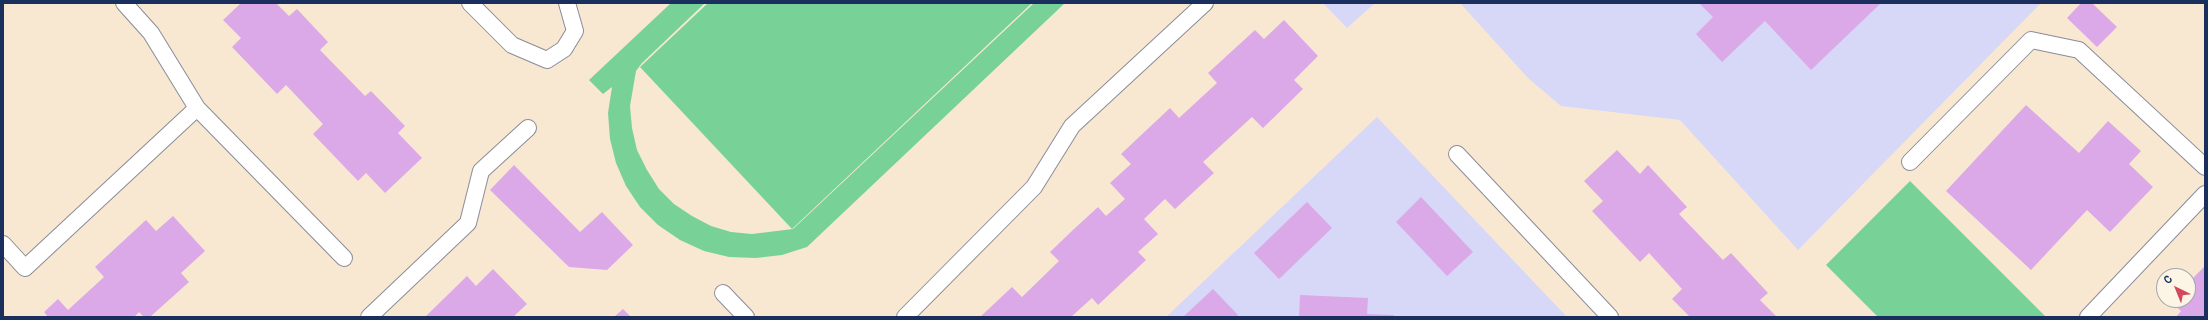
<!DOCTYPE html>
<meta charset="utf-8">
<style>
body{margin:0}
#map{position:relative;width:2208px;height:320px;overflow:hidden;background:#f8e8d2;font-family:Pangolin,sans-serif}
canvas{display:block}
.frame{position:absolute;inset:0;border:4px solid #1b2f5e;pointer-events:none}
.north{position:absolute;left:2156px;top:268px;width:40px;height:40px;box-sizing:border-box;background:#fcf5e5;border:1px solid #a2a6af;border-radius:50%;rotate:317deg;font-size:11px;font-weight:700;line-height:16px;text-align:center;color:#1b2f5e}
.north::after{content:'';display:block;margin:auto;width:14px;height:18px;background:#d1495b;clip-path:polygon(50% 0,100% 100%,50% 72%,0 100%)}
</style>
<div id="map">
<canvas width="2208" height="320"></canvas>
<div class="frame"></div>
<div class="north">С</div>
</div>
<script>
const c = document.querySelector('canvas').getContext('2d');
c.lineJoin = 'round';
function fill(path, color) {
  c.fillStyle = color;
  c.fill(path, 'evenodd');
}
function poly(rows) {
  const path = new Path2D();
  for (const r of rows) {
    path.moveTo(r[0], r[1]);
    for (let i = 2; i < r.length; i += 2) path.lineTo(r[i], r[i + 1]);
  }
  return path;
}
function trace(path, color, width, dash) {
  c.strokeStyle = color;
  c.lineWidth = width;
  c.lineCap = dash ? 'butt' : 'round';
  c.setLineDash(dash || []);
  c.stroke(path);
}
fill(poly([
 [1323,3,1375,3,1347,28],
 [1460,3,2041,3,1798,250,1680,120,1561,106,1528,78],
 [1377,117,1567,317,1166,317]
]), '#d7d7f8');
fill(poly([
 [671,3,705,3,642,63,636,71,630,106,632,128,637,150,647,170,659,189,674,204,692,216,711,226,731,232,752,234,793,229,1034,3,1065,3,807,247,782,255,756,258,729,257,704,251,680,240,658,225,640,207,626,186,616,163,610,139,608,113,612,87,603,94,589,80],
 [708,3,1032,3,792,229,640,67],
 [1910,181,2046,317,1878,317,1826,265]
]), '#78d298');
fill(poly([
 [238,3,276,3,289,16,297,9,328,42,320,50,365,96,371,91,405,126,398,133,422,158,385,193,366,173,358,181,313,134,323,124,286,85,277,94,232,47,241,38,223,20,240,4],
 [1699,3,1881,3,1811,70,1765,21,1722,62,1696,34,1713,17],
 [2081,3,2092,3,2117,27,2097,47,2067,18],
 [1284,20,1318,56,1294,80,1303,89,1263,128,1252,117,1203,162,1214,173,1175,209,1165,199,1144,219,1158,234,1138,252,1146,260,1098,305,1092,298,1071,317,980,317,1012,287,1022,297,1059,261,1050,252,1074,229,1098,207,1106,216,1125,199,1110,183,1131,164,1121,154,1170,108,1179,118,1217,83,1208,73,1255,30,1264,39],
 [2026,105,2079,153,2108,121,2141,151,2129,164,2153,187,2110,232,2087,210,2031,270,1946,191],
 [1617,150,1640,174,1648,165,1687,207,1679,214,1723,260,1731,253,1768,293,1760,300,1777,317,1690,317,1672,299,1682,289,1649,253,1640,262,1592,211,1603,201,1584,181],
 [514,165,580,232,602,212,633,245,607,270,569,267,490,190],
 [1421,197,1473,252,1447,276,1396,222],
 [1307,202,1332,228,1279,279,1254,253],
 [173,216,205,251,181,273,189,282,150,317,144,317,139,312,134,317,48,317,44,312,58,299,68,310,104,277,95,267,146,220,156,231],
 [2205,266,2205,317,2176,317,2181,311,2170,301,2188,300,2188,283],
 [493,269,527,304,513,317,425,317,467,276,476,286],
 [1213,289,1238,315,1236,317,1183,317],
 [1300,295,1368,298,1367,314,1394,315,1394,317,1299,317],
 [623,309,631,317,614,317]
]), '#dba9e7');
const service = poly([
 [470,3,512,45,547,60,564,49,575,31,567,3],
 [197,108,344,258],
 [1457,154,1610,317],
 [1910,162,2031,40,2079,50,2205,167],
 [3,244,25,268,197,108,151,33,124,3],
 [723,293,746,317],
 [369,317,468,223,481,171,528,128],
 [905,317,1034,187,1072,126,1205,3],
 [2088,317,2205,194]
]);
trace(service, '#8a8c98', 18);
trace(service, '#fff', 16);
</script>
